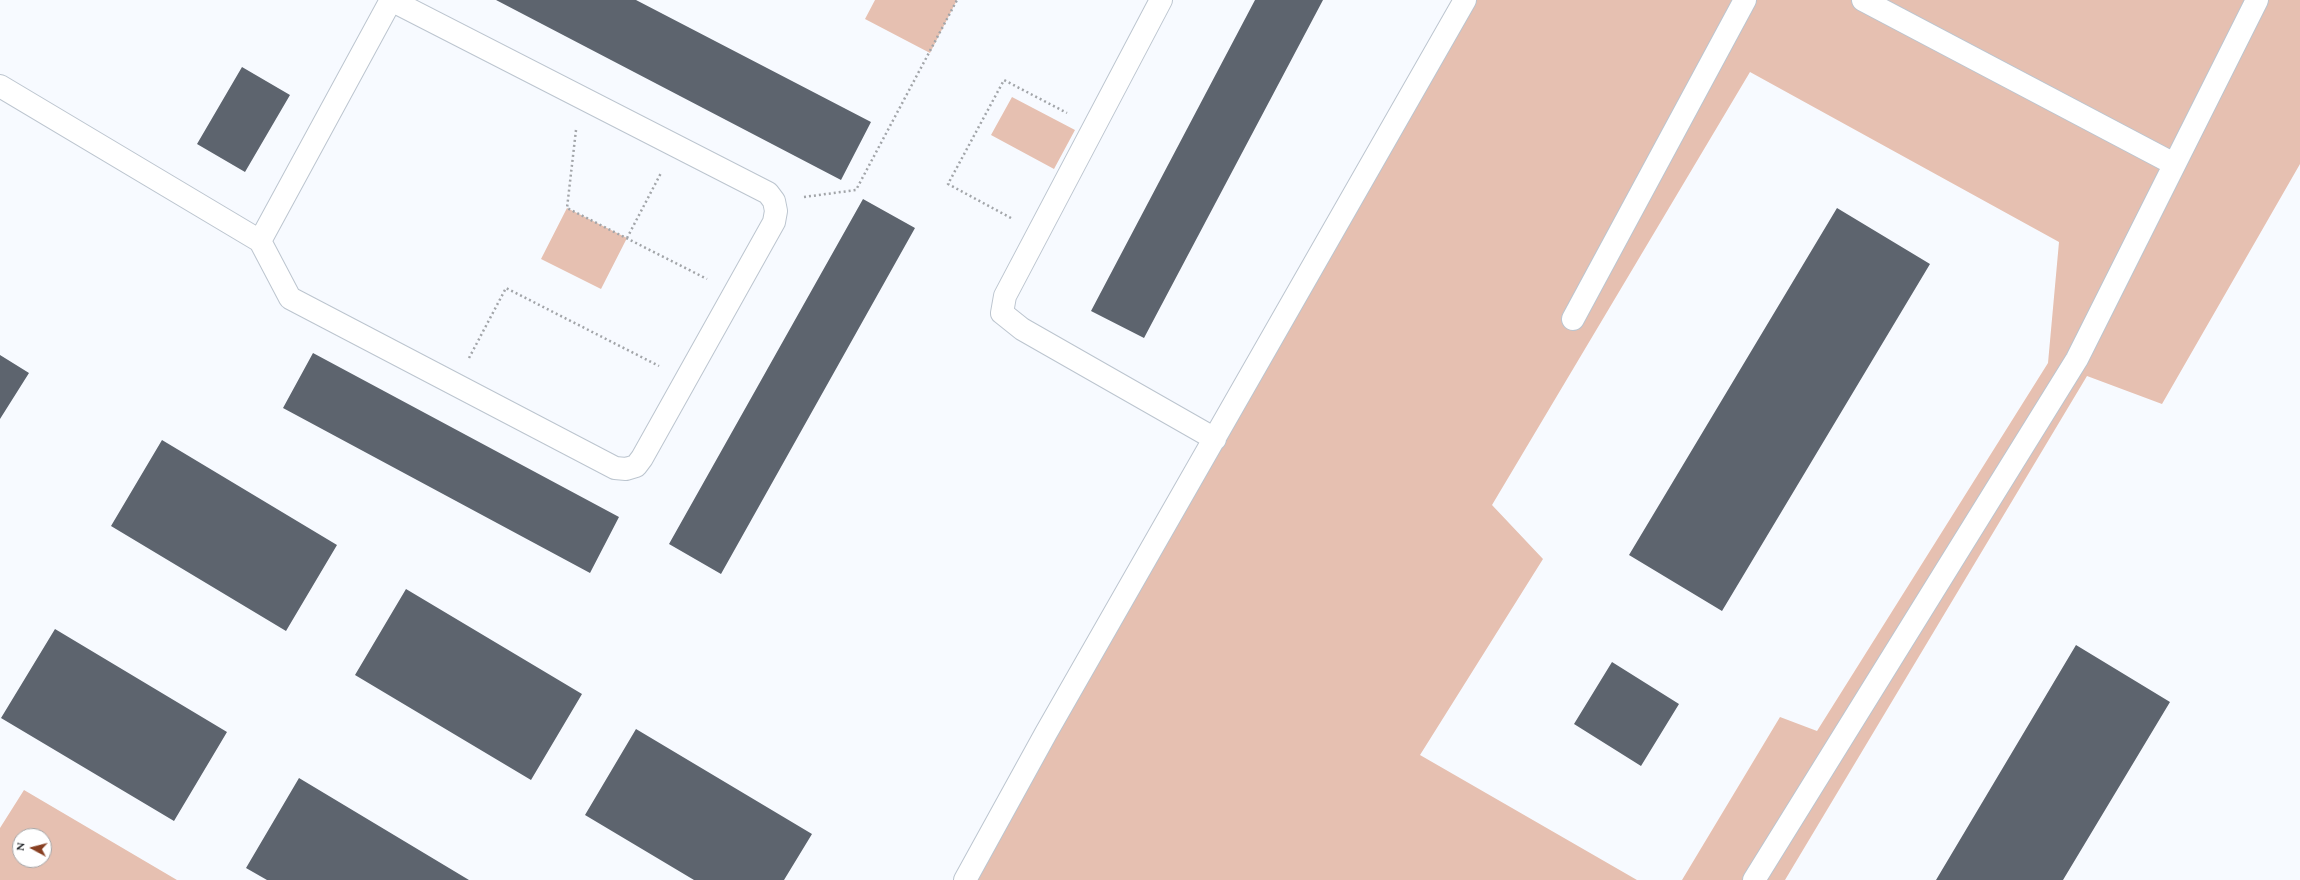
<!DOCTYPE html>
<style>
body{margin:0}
#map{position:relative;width:2300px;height:880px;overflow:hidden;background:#f7faff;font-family:Spectral,serif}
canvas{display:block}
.north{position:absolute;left:12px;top:828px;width:40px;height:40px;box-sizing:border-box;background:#fff;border:1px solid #a5a6a7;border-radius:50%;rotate:277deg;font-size:11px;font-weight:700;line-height:16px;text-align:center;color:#1d2024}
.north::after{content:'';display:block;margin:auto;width:14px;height:18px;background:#873f21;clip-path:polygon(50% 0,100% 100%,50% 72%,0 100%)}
</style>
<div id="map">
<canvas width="2300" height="880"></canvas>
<div class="north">N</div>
</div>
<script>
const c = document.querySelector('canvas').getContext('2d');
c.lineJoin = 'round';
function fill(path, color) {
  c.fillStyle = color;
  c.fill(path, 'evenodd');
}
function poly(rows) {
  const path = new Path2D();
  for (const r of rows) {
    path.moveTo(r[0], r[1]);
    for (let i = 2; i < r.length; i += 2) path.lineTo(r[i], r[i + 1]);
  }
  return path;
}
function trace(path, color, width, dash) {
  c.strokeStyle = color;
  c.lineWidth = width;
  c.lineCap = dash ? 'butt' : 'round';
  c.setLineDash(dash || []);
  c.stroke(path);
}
fill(poly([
 [875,0,957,0,930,53,865,19],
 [1465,0,2300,0,2300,164,2162,404,2087,376,1785,880,1682,880,1780,717,1817,731,2048,363,2059,242,1750,72,1492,505,1543,559,1420,755,1637,880,965,880],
 [1012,97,1075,130,1054,169,991,135],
 [567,208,627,238,601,289,541,259],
 [24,790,177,880,0,880,0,828],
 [20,836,44,836,44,860,20,860]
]), '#e6c0b1');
fill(poly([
 [496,0,636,0,871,122,841,180],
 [1255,0,1323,0,1144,338,1091,311],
 [242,67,290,95,245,172,197,144],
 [863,199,915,228,721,574,669,544],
 [1837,208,1930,264,1722,611,1629,555],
 [313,353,619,517,590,573,283,408],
 [0,355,29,373,0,419],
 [162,440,337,545,286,631,111,526],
 [406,589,582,694,531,780,355,675],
 [55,629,227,732,174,821,1,718],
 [2076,645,2170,702,2063,880,1936,880],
 [1612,662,1679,704,1641,766,1574,724],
 [636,729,812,834,784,880,694,880,585,815],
 [299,778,469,880,267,880,246,868]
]), '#5d646e');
const minor = poly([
 [1161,0,1005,296,1002,313,1022,329,1215,439],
 [1863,0,2174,164],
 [0,86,260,241,391,0],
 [260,241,290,298,615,468,626,469,636,466,642,458,774,222,776,211,774,201,768,193,391,0],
 [1573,319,1745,0],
 [965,880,1046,733,1465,0],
 [1754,880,2077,359,2257,0]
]);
trace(minor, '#bcc5cf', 24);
trace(poly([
 [576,130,567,208,707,279],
 [804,197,856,190,957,0],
 [1011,218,948,184,1004,80,1067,113],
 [627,238,661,173],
 [469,358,506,288,659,366]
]), '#a2a5a9', 2.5, [2, 3]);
trace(minor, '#fff', 22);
</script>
